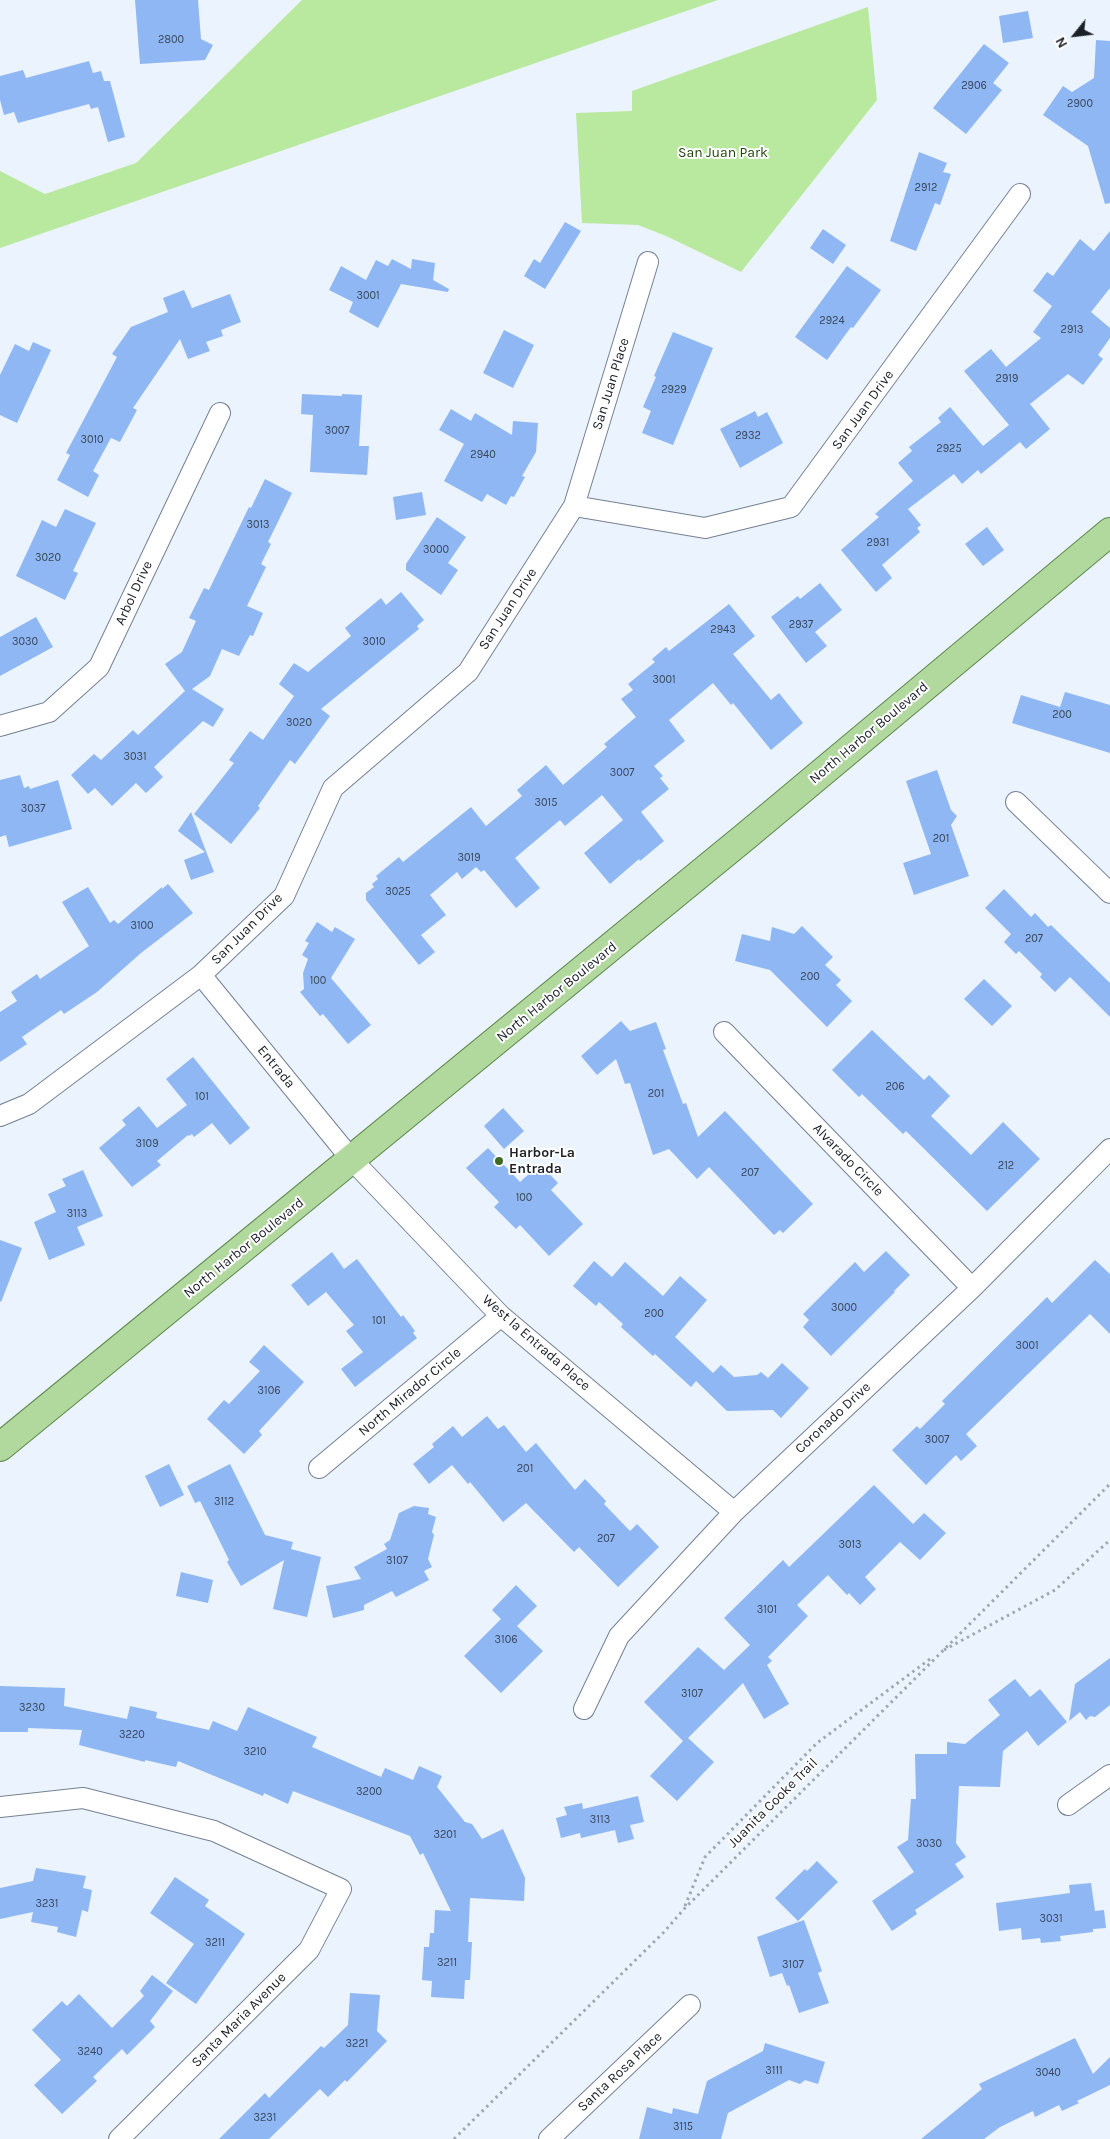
<!DOCTYPE html>
<style>
body{margin:0}
#map{position:relative;width:1110px;height:2139px;overflow:hidden;background:#ebf3ff;font-family:Karla,sans-serif}
canvas{display:block}
.north{position:absolute;left:1050px;top:10px;width:50px;height:50px;-webkit-text-stroke:4px #fff;paint-order:stroke;rotate:241deg;font-size:14px;font-weight:700;line-height:20px;text-align:center;color:#1c2128}
.north::after{content:'';display:block;margin:auto;width:18px;height:22px;background:#1c2128;clip-path:polygon(50% 0,100% 100%,50% 72%,0 100%)}
</style>
<div id="map">
<canvas width="1110" height="2139"></canvas>
<div class="north">N</div>
</div>
<script>
const c = document.querySelector('canvas').getContext('2d');
c.lineJoin = 'round';
function fill(path, color) {
  c.fillStyle = color;
  c.fill(path, 'evenodd');
}
function poly(rows) {
  const path = new Path2D();
  for (const r of rows) {
    path.moveTo(r[0], r[1]);
    for (let i = 2; i < r.length; i += 2) path.lineTo(r[i], r[i + 1]);
  }
  return path;
}
function trace(path, color, width, dash) {
  c.strokeStyle = color;
  c.lineWidth = width;
  c.lineCap = dash ? 'butt' : 'round';
  c.setLineDash(dash || []);
  c.stroke(path);
}
function label(font, color, halo, rows, align = 'center') {
  c.font = font + ' Karla,sans-serif';
  c.lineWidth = 4;
  c.setLineDash([]);
  c.textBaseline = 'middle';
  c.strokeStyle = halo;
  c.fillStyle = color;
  for (const [text, x, y, turn = 0] of rows) {
    c.save();
    c.translate(x, y);
    c.rotate((+turn || 0) * Math.PI / 180);
    c.textAlign = isNaN(turn) ? turn : align;
    if (halo) c.strokeText(text, 0, 0);
    c.fillText(text, 0, 0);
    c.restore();
  }
}
fill(poly([
 [302,0,718,0,0,248,0,171,45,194,136,163],
 [868,7,877,100,741,272,666,236,638,225,582,223,576,113,632,111,632,91]
]), '#b8e99f');
fill(poly([
 [135,0,198,0,201,39,213,45,205,60,140,64],
 [1028,11,1033,38,1003,43,999,16],
 [1096,40,1110,41,1110,203,1105,204,1088,146,1043,115,1063,86,1072,92,1094,78],
 [984,44,1009,63,993,83,1002,90,966,134,933,108],
 [89,61,93,73,101,71,104,81,110,81,125,137,108,142,98,107,91,109,89,104,18,123,14,112,4,115,0,100,0,76,23,70,26,78],
 [919,152,947,163,943,172,951,174,940,205,935,203,916,251,890,241],
 [565,222,581,231,545,289,524,276,534,259,540,263],
 [823,229,846,245,833,264,810,248],
 [1110,231,1110,288,1091,312,1110,328,1110,338,1098,355,1103,359,1083,385,1068,374,1030,404,1050,429,1026,449,1020,442,981,474,978,470,962,484,954,474,908,509,921,525,917,528,920,532,882,565,892,578,876,592,841,550,879,517,875,514,913,481,898,463,912,451,909,447,941,422,938,418,950,407,983,446,1009,425,964,371,991,349,1006,367,1041,338,1033,332,1052,306,1033,291,1047,272,1053,276,1080,239,1094,251],
 [392,259,411,269,412,259,435,263,433,280,449,289,448,292,401,284,378,328,349,312,353,302,329,290,341,266,366,280,376,260,388,266],
 [847,266,881,290,853,328,851,327,827,360,795,337],
 [184,290,192,308,230,294,241,322,221,330,223,336,206,342,210,351,188,359,180,339,133,408,137,410,120,442,111,438,93,471,99,475,88,497,57,480,70,455,66,453,117,357,112,354,131,327,168,312,163,298],
 [504,330,534,345,513,388,483,373],
 [673,332,713,348,673,445,642,433,651,411,643,407,656,377,654,376],
 [33,342,51,350,17,423,0,415,0,375,15,344,29,351],
 [302,394,342,396,342,394,362,395,359,446,369,446,367,475,310,472,313,415,301,414],
 [451,409,471,421,475,413,512,435,513,421,538,423,536,452,522,476,525,477,514,497,511,496,506,505,487,494,482,502,444,481,464,444,439,430],
 [755,411,758,417,767,412,783,443,740,468,720,429],
 [265,479,292,493,268,542,271,544,261,564,266,567,247,606,263,613,253,636,250,635,239,656,222,649,210,676,192,689,224,709,213,727,203,721,154,767,163,777,146,793,136,783,112,806,95,788,88,794,71,775,94,754,101,760,133,730,138,735,185,691,165,664,182,652,196,621,189,618,204,588,209,590,249,507,251,508],
 [422,492,426,515,396,520,393,497],
 [65,509,96,523,73,571,78,573,65,600,16,576,42,520,56,527],
 [437,517,466,537,448,563,458,570,441,595,406,570,406,564],
 [987,527,1004,550,983,566,965,544],
 [820,583,842,610,815,632,827,646,806,663,771,617,798,596,800,599],
 [401,592,424,620,417,626,419,629,321,709,330,716,295,764,290,760,258,806,260,808,231,844,194,814,234,763,229,760,250,731,263,740,294,696,279,684,294,663,308,672,351,636,345,628,381,598,386,605],
 [729,604,755,636,733,654,771,700,779,693,803,723,771,750,733,703,731,705,713,683,669,720,685,741,654,766,663,776,660,778,669,789,641,812,664,841,640,861,639,859,610,884,584,853,623,820,602,795,565,826,560,820,515,858,540,888,516,908,484,870,481,872,476,867,462,879,457,872,430,895,446,915,421,935,435,952,419,965,366,900,366,893,374,887,372,884,378,879,376,876,399,857,403,862,471,807,486,826,522,796,517,790,546,765,563,785,607,747,604,744,636,717,621,699,633,690,628,684,655,662,652,659,666,647,669,651],
 [36,617,53,647,0,676,0,637],
 [1065,692,1110,705,1110,753,1012,723,1021,695,1060,707],
 [937,770,951,810,957,816,951,825,969,876,914,895,903,863,931,854,906,781],
 [20,775,24,788,29,786,30,789,58,780,72,829,9,847,6,835,0,837,0,780],
 [191,812,214,872,191,880,184,860,205,852,178,831],
 [168,884,193,913,141,953,97,992,64,1014,61,1010,22,1037,27,1044,0,1062,0,1012,17,1001,11,992,37,974,40,979,89,946,62,902,88,887,110,923,114,920,118,924,162,887,162,889],
 [1004,889,1031,917,1035,913,1048,927,1051,925,1110,983,1110,1017,1070,977,1055,992,1040,977,1042,974,1019,951,1016,954,1004,942,1011,934,985,908],
 [317,922,332,932,335,927,355,939,331,978,371,1025,348,1044,323,1014,320,1016,300,992,304,989,303,973,308,959,302,955,309,943,305,941],
 [802,926,833,957,825,965,841,980,836,985,852,1001,827,1027,770,970,735,961,742,934,770,941,772,927,794,934],
 [984,979,1012,1006,992,1026,964,999],
 [621,1021,630,1031,656,1022,666,1049,663,1050,683,1104,686,1103,698,1137,725,1111,813,1204,783,1233,780,1230,774,1235,709,1167,697,1179,669,1149,653,1155,630,1083,625,1084,616,1059,597,1075,581,1056],
 [872,1030,924,1080,929,1075,950,1096,931,1116,971,1155,1003,1122,1040,1159,987,1211,906,1131,903,1134,862,1094,859,1097,832,1070],
 [193,1057,250,1128,230,1145,212,1123,194,1137,192,1134,189,1136,188,1135,157,1161,161,1165,132,1187,99,1148,126,1125,122,1120,139,1106,157,1128,187,1105,166,1079],
 [503,1108,524,1131,504,1149,484,1126],
 [488,1148,520,1182,540,1164,558,1183,551,1190,583,1224,549,1256,520,1225,516,1229,494,1207,499,1202,466,1168],
 [83,1170,103,1216,77,1227,85,1245,49,1260,34,1222,56,1212,48,1194,66,1186,62,1179],
 [0,1240,22,1248,1,1302,0,1301],
 [886,1251,910,1275,894,1291,895,1292,831,1356,803,1327,809,1320,803,1314,855,1262,864,1272],
 [332,1252,344,1269,357,1259,401,1317,403,1315,415,1331,413,1333,417,1338,355,1387,341,1369,363,1352,346,1331,354,1325,326,1292,308,1306,291,1285],
 [1095,1260,1110,1274,1110,1334,1090,1314,966,1434,977,1446,961,1461,956,1455,926,1485,892,1450,917,1426,920,1429,945,1404,942,1401,1047,1297,1052,1303],
 [594,1261,612,1277,625,1262,663,1296,680,1276,707,1300,675,1337,713,1373,721,1365,734,1377,757,1375,761,1372,768,1378,782,1363,809,1388,781,1418,773,1410,727,1411,696,1381,691,1387,655,1354,653,1356,621,1327,623,1324,599,1302,596,1306,573,1286],
 [264,1345,304,1382,259,1431,262,1435,244,1454,207,1419,224,1400,229,1404,260,1371,249,1362],
 [487,1416,498,1429,504,1425,526,1452,536,1443,575,1490,585,1479,606,1501,604,1504,630,1531,637,1524,659,1547,618,1587,579,1547,574,1552,526,1503,503,1522,470,1482,468,1484,452,1465,429,1484,413,1464,434,1447,432,1444,453,1426,462,1437],
 [169,1464,184,1495,160,1507,145,1476],
 [230,1464,265,1535,293,1542,291,1549,321,1557,307,1617,273,1609,284,1560,241,1586,227,1562,229,1560,200,1501,195,1503,187,1486],
 [874,1485,913,1524,924,1513,946,1533,920,1560,900,1542,865,1577,876,1589,860,1605,849,1593,847,1595,828,1575,797,1605,808,1616,768,1657,772,1661,767,1665,789,1704,764,1719,743,1683,688,1738,714,1762,677,1801,650,1776,683,1741,644,1702,698,1647,724,1670,750,1645,724,1618,783,1560,789,1567],
 [414,1506,429,1508,428,1514,436,1517,432,1532,434,1535,428,1559,432,1567,424,1571,429,1580,396,1597,392,1591,364,1605,364,1610,333,1618,326,1586,361,1579,354,1567,387,1549,384,1544,390,1540,399,1513],
 [181,1572,213,1580,208,1603,176,1596],
 [516,1585,537,1606,517,1626,543,1651,501,1693,464,1656,501,1619,492,1610],
 [1110,1658,1110,1705,1095,1717,1090,1716,1086,1720,1080,1712,1069,1721,1075,1684],
 [1015,1679,1030,1697,1040,1689,1067,1722,1038,1746,1027,1731,1003,1751,1000,1787,959,1786,956,1843,966,1857,955,1864,964,1877,915,1910,917,1914,892,1931,872,1901,914,1872,897,1847,908,1840,911,1799,916,1799,915,1754,947,1754,947,1742,965,1744,1000,1715,988,1700],
 [0,1686,65,1688,64,1706,127,1719,130,1706,157,1712,156,1718,209,1730,213,1721,237,1731,248,1707,317,1737,312,1747,381,1777,385,1768,413,1780,419,1766,442,1776,437,1787,465,1822,472,1824,482,1839,503,1829,525,1878,524,1901,470,1898,468,1942,472,1942,470,1980,465,1980,464,1999,431,1997,432,1981,422,1980,424,1947,429,1947,430,1933,434,1933,435,1910,451,1911,423,1853,420,1855,410,1836,293,1791,288,1804,264,1793,263,1796,178,1761,176,1767,145,1760,145,1762,79,1745,82,1730,28,1728,28,1732,0,1732],
 [638,1796,644,1822,630,1825,634,1839,618,1843,615,1830,581,1838,580,1833,561,1838,556,1818,567,1815,564,1807,582,1803,583,1809],
 [817,1861,838,1882,798,1921,775,1898,805,1869,807,1871],
 [36,1868,86,1876,83,1888,92,1890,88,1912,82,1910,76,1937,57,1932,58,1927,31,1922,33,1912,0,1919,0,1888,33,1881],
 [175,1877,209,1900,205,1906,245,1934,196,2004,166,1983,194,1944,150,1913],
 [1091,1883,1095,1911,1104,1910,1106,1928,1093,1929,1093,1932,1060,1936,1061,1941,1041,1943,1040,1938,1022,1940,1021,1928,999,1931,996,1903,1070,1893,1069,1885],
 [804,1920,822,1971,818,1973,829,2003,799,2013,789,1985,787,1986,782,1973,770,1977,757,1937],
 [152,1975,173,1991,150,2021,155,2027,127,2055,122,2049,93,2077,97,2081,62,2114,34,2085,61,2060,32,2030,62,2001,67,2006,79,1994,112,2028,144,1996,140,1991],
 [350,1993,380,1995,377,2031,387,2041,347,2082,345,2080,328,2097,320,2089,269,2139,219,2139,265,2093,269,2098,321,2046,324,2048,348,2025],
 [1075,2038,1093,2074,1110,2057,1110,2085,1077,2101,1079,2103,1062,2111,1059,2105,1035,2117,1033,2111,1000,2127,984,2139,921,2139,982,2089,979,2084],
 [765,2043,825,2062,818,2084,805,2080,800,2084,789,2080,728,2113,721,2139,639,2139,647,2107,672,2114,673,2108,698,2114,707,2081,763,2051]
]), '#8fb7f3');
const street = poly([
 [574,506,648,262],
 [0,726,49,712,99,667,220,413],
 [1016,802,1110,893],
 [201,975,352,1160,501,1316,734,1512],
 [724,1032,972,1288],
 [0,1116,29,1104,201,975,284,896,333,788,468,672,574,506,705,528,791,507,1020,194],
 [319,1468,501,1316],
 [584,1709,619,1636,734,1512,972,1288,1110,1149],
 [1068,1805,1110,1775],
 [0,1807,83,1798,214,1831,341,1889,309,1950,119,2139],
 [549,2139,690,2005]
]);
const primary = poly([
 [0,1447,746,836,1110,532]
]);
trace(street, '#758193', 22);
trace(primary, '#5c884a', 30);
trace(poly([
 [944,1650,1055,1590,1110,1540],
 [685,1906,705,1857,817,1743,930,1659],
 [454,2139,664,1932,684,1909,1110,1484]
]), '#a0a7b1', 3, [2.5, 4]);
trace(street, '#fff', 20);
trace(primary, '#b2d99d', 28);
for (const [x, y, r, color] of [
 [499,1161,5,"#3f6926"]
]) {
  const dot = new Path2D();
  dot.arc(x, y, r, 0, 2 * Math.PI);
  c.fillStyle = color;
  c.fill(dot);
  trace(dot, '#fff', 2);
}
label('11px', '#39465b', null, [
 ["2800",171,40],
 ["2906",974,86],
 ["2900",1080,104],
 ["2912",926,188],
 ["3001",368,296],
 ["2924",832,321],
 ["2913",1072,330],
 ["2919",1007,379],
 ["2929",674,390],
 ["3007",337,431],
 ["2932",748,436],
 ["3010",92,440],
 ["2925",949,449],
 ["2940",483,455],
 ["3013",258,525],
 ["2931",878,543],
 ["3000",436,550],
 ["3020",48,558],
 ["2937",801,625],
 ["2943",723,630],
 ["3030",25,642],
 ["3010",374,642],
 ["3001",664,680],
 ["200",1062,715],
 ["3020",299,723],
 ["3031",135,757],
 ["3007",622,773],
 ["3015",546,803],
 ["3037",33,809],
 ["201",941,839],
 ["3019",469,858],
 ["3025",398,892],
 ["3100",142,926],
 ["207",1034,939],
 ["200",810,977],
 ["100",318,981],
 ["206",895,1087],
 ["201",656,1094],
 ["101",202,1097],
 ["3109",147,1144],
 ["212",1006,1166],
 ["207",750,1173],
 ["100",524,1198],
 ["3113",77,1214],
 ["3000",844,1308],
 ["200",654,1314],
 ["101",379,1321],
 ["3001",1027,1346],
 ["3106",269,1391],
 ["3007",937,1440],
 ["201",525,1469],
 ["3112",224,1502],
 ["207",606,1539],
 ["3013",850,1545],
 ["3107",397,1561],
 ["3101",767,1610],
 ["3106",506,1640],
 ["3107",692,1694],
 ["3230",32,1708],
 ["3220",132,1735],
 ["3210",255,1752],
 ["3200",369,1792],
 ["3113",600,1820],
 ["3201",445,1835],
 ["3030",929,1844],
 ["3231",47,1904],
 ["3031",1051,1919],
 ["3211",215,1943],
 ["3211",447,1963],
 ["3107",793,1965],
 ["3221",357,2044],
 ["3240",90,2052],
 ["3111",774,2071],
 ["3040",1048,2073],
 ["3231",265,2118],
 ["3115",683,2127]
]);
label('14px', '#21430a', '#fff', [
 ["San Juan Park",723,153]
]);
label('14px', '#1c2128', '#fff', [
 ["San Juan Place",611,384,-73],
 ["San Juan Drive",863,410,-54],
 ["Arbol Drive",134,593,-65],
 ["San Juan Drive",508,609,-57],
 ["North Harbor Boulevard",869,733,-40],
 ["San Juan Drive",247,929,-45],
 ["North Harbor Boulevard",557,992,-39],
 ["Entrada",276,1067,51],
 ["Alvarado Circle",848,1160,46],
 ["North Harbor Boulevard",244,1248,-39],
 ["West la Entrada Place",536,1343,41],
 ["North Mirador Circle",410,1392,-40],
 ["Coronado Drive",833,1418,-43],
 ["Juanita Cooke Trail",773,1803,-45],
 ["Santa Maria Avenue",239,2020,-45],
 ["Santa Rosa Place",620,2072,-43]
]);
label('bold 14px', '#1c2128', '#fff', [
 ["Harbor-La",509,1153],
 ["Entrada",509,1169]
], 'left');
</script>
